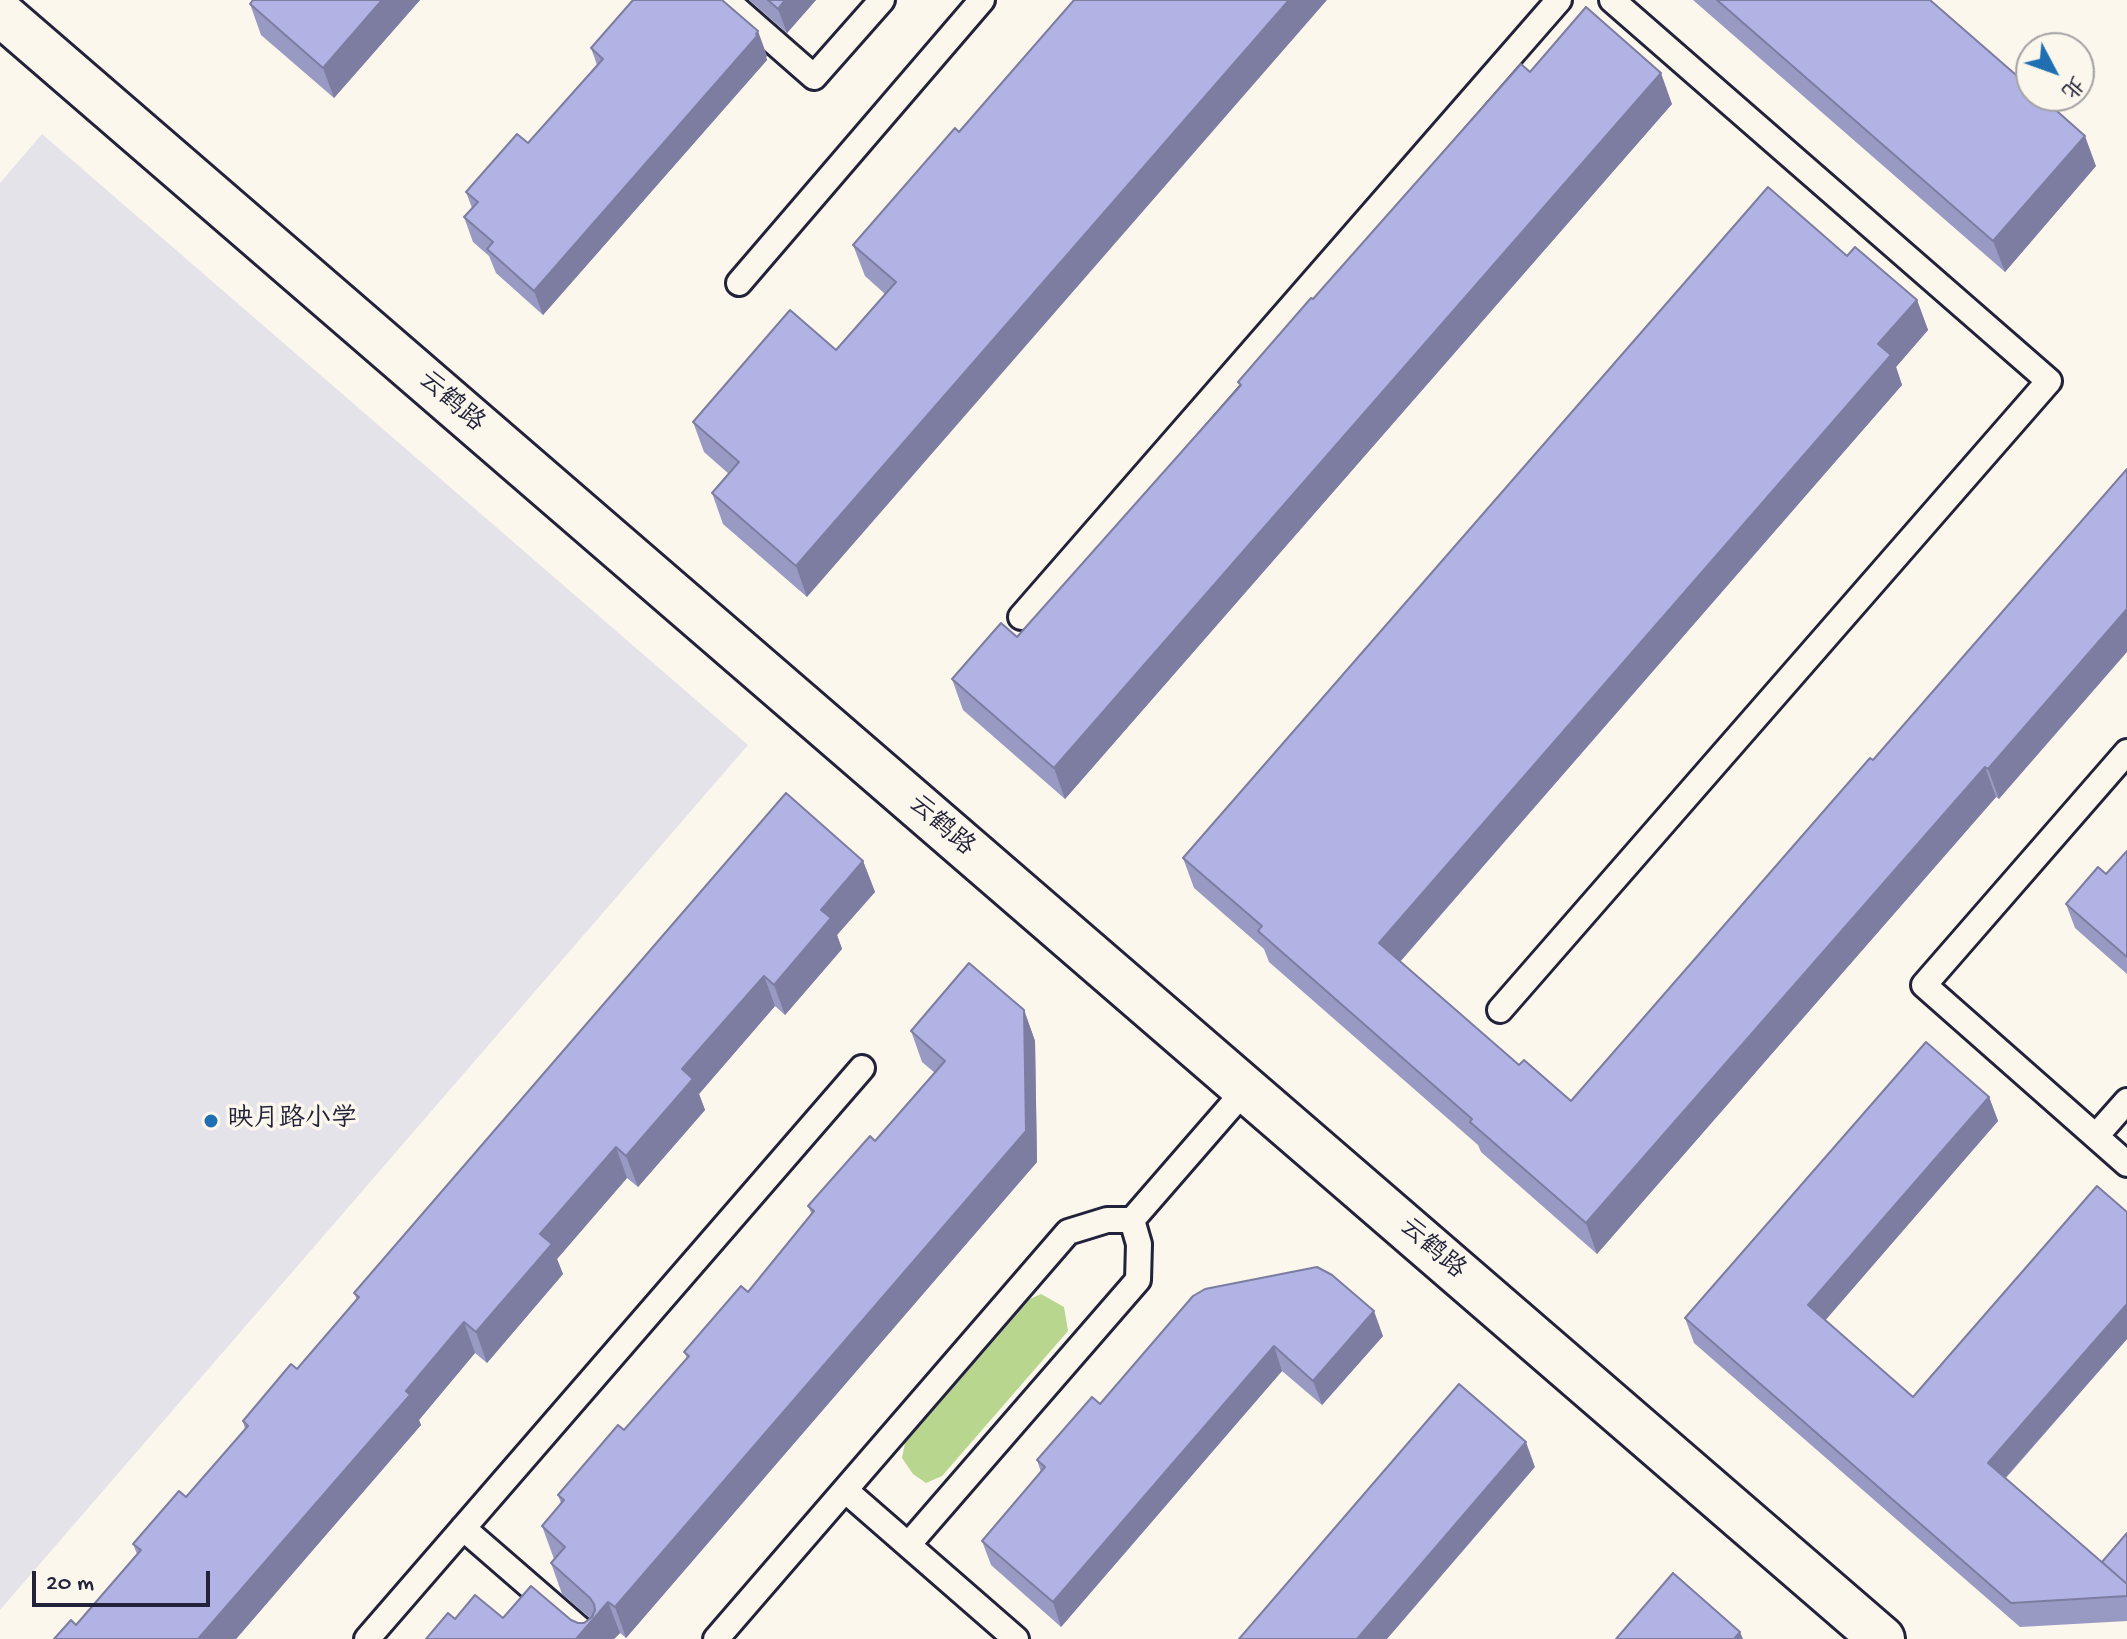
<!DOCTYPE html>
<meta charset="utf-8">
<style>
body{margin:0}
#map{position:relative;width:2127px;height:1639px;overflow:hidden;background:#fbf7ec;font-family:"Gochi Hand","LXGW WenKai TC",sans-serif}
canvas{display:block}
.north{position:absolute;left:2015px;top:32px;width:80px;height:80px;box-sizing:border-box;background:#fbf7ec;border:2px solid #a4a2a5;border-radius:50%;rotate:131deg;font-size:22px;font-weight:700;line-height:32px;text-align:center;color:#22223b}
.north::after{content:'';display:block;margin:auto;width:28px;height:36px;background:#1f6fb2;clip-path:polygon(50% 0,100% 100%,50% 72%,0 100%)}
.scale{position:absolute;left:32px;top:1571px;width:178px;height:36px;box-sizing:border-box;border:4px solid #22223b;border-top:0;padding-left:10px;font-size:24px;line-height:28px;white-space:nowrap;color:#22223b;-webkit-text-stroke:6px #fbf7ec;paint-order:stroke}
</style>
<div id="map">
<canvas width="2127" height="1639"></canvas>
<div class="north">北</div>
<div class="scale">20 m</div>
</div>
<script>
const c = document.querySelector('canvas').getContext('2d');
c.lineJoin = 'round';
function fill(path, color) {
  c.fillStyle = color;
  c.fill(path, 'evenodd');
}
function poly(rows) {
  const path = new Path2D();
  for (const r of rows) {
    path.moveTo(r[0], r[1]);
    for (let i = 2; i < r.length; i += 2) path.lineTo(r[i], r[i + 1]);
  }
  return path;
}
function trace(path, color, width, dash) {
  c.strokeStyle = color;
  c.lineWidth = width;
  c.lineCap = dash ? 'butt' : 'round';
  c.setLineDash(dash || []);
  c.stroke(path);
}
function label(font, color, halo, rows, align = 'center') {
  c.font = font + ' "Gochi Hand","LXGW WenKai TC",sans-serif';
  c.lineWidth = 7;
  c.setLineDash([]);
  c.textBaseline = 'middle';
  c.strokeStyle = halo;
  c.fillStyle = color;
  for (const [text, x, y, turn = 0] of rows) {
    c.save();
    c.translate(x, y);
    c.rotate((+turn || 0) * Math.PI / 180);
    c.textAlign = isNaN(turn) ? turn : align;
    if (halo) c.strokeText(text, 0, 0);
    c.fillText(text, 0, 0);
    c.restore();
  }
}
fill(poly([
 [42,134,748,745,0,1610,0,183]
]), '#e5e3ea');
fill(poly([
 [1041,1294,1064,1307,1068,1331,942,1476,926,1483,913,1474,902,1458,905,1443,1030,1299]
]), '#b8d68e');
const lane = poly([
 [726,0,814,77,882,0],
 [739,283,982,0],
 [1021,617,1559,0],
 [2127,752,1924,985,2127,1164],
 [1500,1010,2049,381,1612,0],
 [2096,1136,2127,1101],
 [1132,1220,1245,1090],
 [845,1490,1016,1639],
 [463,1528,591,1639],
 [367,1639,862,1068],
 [716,1639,1068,1232,1107,1220,1132,1220,1139,1244,1138,1280,908,1545]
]);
const street = poly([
 [0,13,1882,1639]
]);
trace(lane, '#22223b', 30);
trace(street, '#22223b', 50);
trace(lane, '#fbf7ec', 24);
trace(street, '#fbf7ec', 44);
fill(poly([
 [420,0,334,98,261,35,250,4],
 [749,0,816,0,787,33],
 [1693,0,1930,0,2096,166,2005,272],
 [591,48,767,56,766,57,767,60,543,315,496,273,489,256,473,242,464,217,472,208,466,192,528,143,597,65],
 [1530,72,1672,104,1065,799,963,710,952,679,1017,637,1240,387,1238,382,1313,299],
 [955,128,807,597,723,524,712,493,729,474,704,452,693,422,836,350,885,294,865,276,853,245],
 [1847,256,1917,300,1928,330,1896,367,1902,385,1400,962,1519,1065,1571,1101,1873,760,2127,469,1999,799,1996,797,1597,1254,1481,1152,1478,1145,1269,962,1264,949,1194,888,1183,858],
 [2127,851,2127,974,2075,928,2066,904,2106,874],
 [863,861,875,892,837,935,842,949,785,1015,775,1006,699,1094,705,1110,638,1187,627,1178,557,1259,563,1274,487,1363,475,1353,419,1420,421,1425,236,1639,54,1639,76,1625,137,1554,133,1544,186,1497,245,1429,243,1421,297,1369,357,1300,354,1293],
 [1024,1010,1035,1041,1037,1162,626,1638,620,1633,614,1639,426,1639,455,1619,503,1618,571,1620,578,1623,584,1623,590,1618,562,1594,551,1563,554,1559,542,1526,561,1503,558,1495,624,1430,687,1358,684,1352,748,1292,812,1215,808,1206,875,1141,935,1073,922,1062,911,1031],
 [1989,1097,1998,1121,1825,1320,1913,1397,2127,1212,2127,1339,2006,1478,2102,1562,2127,1533,2127,1621,2020,1627,1694,1343,1685,1318],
 [1332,1275,1383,1336,1322,1405,1282,1371,1061,1627,991,1565,982,1541,1041,1472,1037,1460,1100,1404]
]), '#989ac4');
fill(poly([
 [382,0,420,0,334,98,323,68],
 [785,0,816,0,787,33,778,9],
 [1289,0,1327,0,807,597,796,566],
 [758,31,767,56,766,57,767,60,543,315,534,291],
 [1661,73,1672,104,1065,799,1054,768],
 [2085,136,2096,166,2005,272,1993,241],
 [1917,300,1928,330,1896,367,1902,385,1390,973,1379,943,1878,344],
 [2127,609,2127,652,1999,799,1988,769],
 [1985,767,1996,797,1597,1254,1586,1223],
 [863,861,875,892,837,935,842,949,785,1015,774,985,821,910],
 [764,976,775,1006,699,1094,705,1110,638,1187,626,1156,682,1069],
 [1024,1010,1035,1041,1037,1162,626,1638,615,1607],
 [1989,1097,1998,1121,1817,1330,1808,1305],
 [616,1147,627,1178,557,1259,563,1274,487,1363,476,1332,540,1234],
 [2127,1304,2127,1339,1997,1487,1988,1463],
 [1374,1311,1383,1336,1322,1405,1313,1381],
 [464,1322,475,1353,419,1420,421,1425,236,1639,198,1639],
 [1274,1346,1282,1371,1061,1627,1053,1602],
 [1526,1442,1535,1467,1387,1639,1357,1639],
 [608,1602,620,1633,614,1639,576,1639],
 [1740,1632,1743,1639,1734,1639]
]), '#7c7da0');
const building = poly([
 [253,0,382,0,323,68,250,4,253,0],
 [633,0,722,0,758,31,756,34,758,35,534,291,487,249,493,242,464,217,478,202,466,192,517,134,528,143,603,59,591,48,633,0],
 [768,0,785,0,778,9,768,0],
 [1074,0,1289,0,796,566,712,493,739,462,693,422,790,310,836,350,896,282,853,245,955,128,959,132,1074,0],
 [1717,0,1930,0,2031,88,2031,96,2040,96,2085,136,1993,241,1717,0],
 [1586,7,1661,73,1054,768,952,679,1001,623,1017,637,1241,385,1238,382,1311,298,1313,299,1521,64,1530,72,1586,7],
 [1768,187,1847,256,1855,247,1917,300,1878,344,1891,355,1379,943,1519,1065,1524,1060,1571,1101,1870,758,1873,760,2127,469,2127,609,1988,769,1985,767,1586,1223,1470,1122,1472,1119,1258,931,1262,926,1183,858,1768,187],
 [786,793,863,861,821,910,831,918,774,985,764,976,682,1069,693,1079,626,1156,616,1147,540,1234,552,1244,476,1332,464,1322,406,1391,410,1395,198,1639,54,1639,71,1620,76,1625,141,1550,133,1544,179,1491,186,1497,248,1426,243,1421,291,1364,297,1369,359,1297,354,1293,786,793],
 [2127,851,2127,957,2066,904,2098,867,2106,874,2127,851],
 [969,963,1024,1010,1026,1131,615,1607,608,1602,576,1639,426,1639,448,1613,455,1619,475,1595,503,1618,531,1586,571,1620,578,1623,584,1623,592,1617,595,1610,594,1604,590,1598,551,1563,565,1547,542,1526,564,1500,558,1495,618,1425,624,1430,689,1356,684,1352,741,1286,748,1292,814,1211,808,1206,870,1136,875,1141,945,1061,911,1031,969,963],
 [1926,1042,1989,1097,1808,1305,1913,1397,2097,1186,2127,1212,2127,1304,1988,1463,2127,1584,2127,1596,2011,1603,1685,1318,1926,1042],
 [1317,1267,1332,1275,1374,1311,1313,1381,1274,1346,1053,1602,982,1541,1045,1467,1037,1460,1092,1397,1100,1404,1193,1296,1205,1289,1317,1267],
 [1459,1384,1526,1442,1357,1639,1239,1639,1459,1384],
 [2127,1533,2127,1584,2102,1562,2127,1533],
 [1673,1573,1740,1632,1734,1639,1616,1639,1673,1573]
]);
fill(building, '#b1b3e4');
trace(building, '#7c7da0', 2);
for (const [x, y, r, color] of [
 [211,1121,8,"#1f6fb2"]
]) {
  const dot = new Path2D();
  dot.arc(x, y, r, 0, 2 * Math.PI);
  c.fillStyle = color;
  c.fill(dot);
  trace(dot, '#fbf7ec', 3);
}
label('26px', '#22223b', '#fbf7ec', [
 ["云鹤路",450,403,41],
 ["云鹤路",940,827,41],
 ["云鹤路",1431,1250,41]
]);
label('26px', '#22223b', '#fbf7ec', [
 ["映月路小学",227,1121]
], 'left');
</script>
